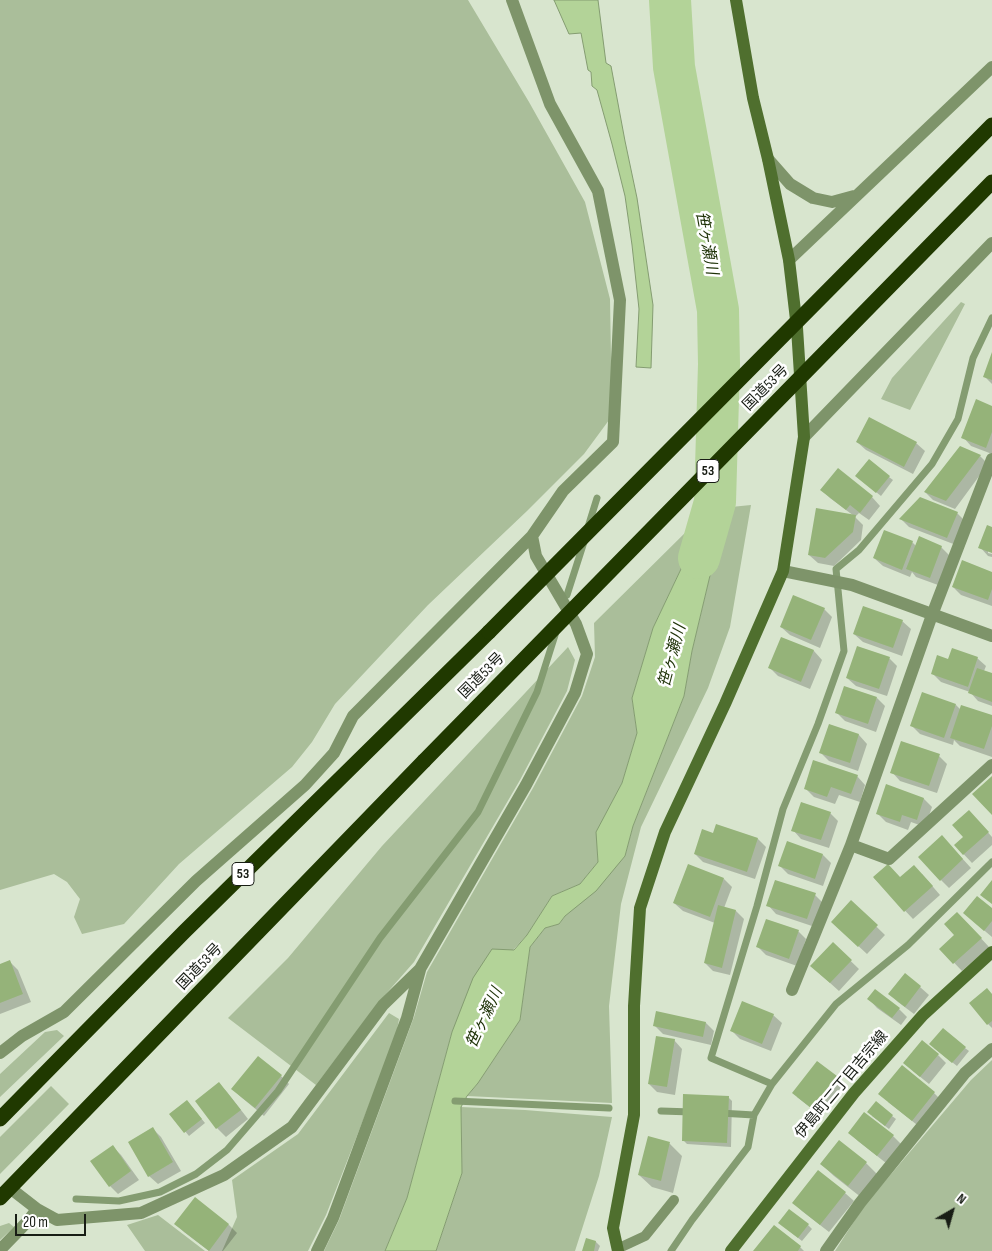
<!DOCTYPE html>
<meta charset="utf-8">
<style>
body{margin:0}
#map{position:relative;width:992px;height:1251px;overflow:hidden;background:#d8e5ce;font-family:"Sofia Sans Condensed",sans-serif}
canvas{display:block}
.north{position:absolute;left:927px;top:1186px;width:50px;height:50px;-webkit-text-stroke:4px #fff;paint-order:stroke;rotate:38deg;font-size:14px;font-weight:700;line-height:20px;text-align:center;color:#181d15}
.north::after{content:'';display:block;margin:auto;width:18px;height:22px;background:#181d15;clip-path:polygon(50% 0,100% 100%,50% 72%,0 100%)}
.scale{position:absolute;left:15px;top:1214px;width:71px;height:22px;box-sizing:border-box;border:2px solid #181d15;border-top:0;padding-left:6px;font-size:15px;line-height:18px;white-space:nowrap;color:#181d15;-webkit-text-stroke:4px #fff;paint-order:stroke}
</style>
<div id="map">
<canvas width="992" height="1251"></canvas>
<div class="north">N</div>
<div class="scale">20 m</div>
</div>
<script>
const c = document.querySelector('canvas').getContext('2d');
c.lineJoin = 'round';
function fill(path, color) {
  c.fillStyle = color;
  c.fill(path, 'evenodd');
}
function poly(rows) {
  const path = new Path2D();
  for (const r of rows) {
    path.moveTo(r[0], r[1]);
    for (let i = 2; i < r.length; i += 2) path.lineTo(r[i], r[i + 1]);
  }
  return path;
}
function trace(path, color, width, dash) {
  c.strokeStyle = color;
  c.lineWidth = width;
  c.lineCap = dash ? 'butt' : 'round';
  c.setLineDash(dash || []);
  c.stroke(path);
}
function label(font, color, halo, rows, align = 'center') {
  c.font = font + ' "Sofia Sans Condensed","Noto Sans JP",sans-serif';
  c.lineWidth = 5;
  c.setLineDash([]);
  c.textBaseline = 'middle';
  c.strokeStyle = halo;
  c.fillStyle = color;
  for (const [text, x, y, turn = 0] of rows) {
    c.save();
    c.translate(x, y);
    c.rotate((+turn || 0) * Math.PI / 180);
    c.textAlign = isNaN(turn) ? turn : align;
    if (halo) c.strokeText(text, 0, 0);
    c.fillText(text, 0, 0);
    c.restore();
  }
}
fill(poly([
 [0,0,468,0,529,102,585,202,610,299,612,416,584,454,527,511,428,605,335,704,312,742,292,767,179,864,124,924,82,934,74,917,80,899,67,882,54,874,0,890],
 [961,302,965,304,910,410,881,399,892,378],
 [751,505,730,627,708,688,641,827,621,904,609,1006,612,1103,467,1096,478,1083,520,1020,530,947,545,928,559,924,565,916,625,856,633,826,684,696,692,651,713,563,731,507],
 [693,525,681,569,653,628,632,698,637,733,622,783,597,832,598,862,580,884,552,896,527,935,513,950,452,1032,407,1198,385,1251,324,1251,339,1220,414,1017,427,972,533,788,582,696,595,657,594,623],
 [568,647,575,660,567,691,520,780,414,962,378,1003,316,1085,228,1018,288,958,382,846],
 [389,1013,399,1019,396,1036,326,1215,308,1251,222,1251,237,1217,232,1180,298,1134],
 [57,1030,64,1036,0,1097,0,1074,45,1032],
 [992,1060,992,1251,835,1251,864,1206,971,1080],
 [51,1086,69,1104,0,1174,0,1137],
 [461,1107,525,1110,612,1117,599,1176,575,1251,436,1251,462,1173],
 [158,1215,205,1251,145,1251,127,1225],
 [9,1223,14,1227,0,1240,0,1226]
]), '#aabe9a');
const water = poly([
 [554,0,598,0,606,63,611,66,625,141,637,198,653,305,651,368,636,367,639,309,632,245,625,196,612,144,597,90,592,86,591,72,588,70,581,33,569,34,554,0],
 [734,482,731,507,713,563,692,651,684,696,633,826,625,856,596,891,565,916,559,924,545,928,530,947,520,1020,478,1083,467,1096,461,1107,462,1173,436,1251,385,1251,407,1198,452,1032,473,978,492,949,514,950,527,935,552,896,580,884,598,862,596,832,622,783,637,733,632,698,653,628,681,569,693,525,734,482]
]);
fill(water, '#b3d398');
trace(water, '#849c71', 1);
fill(poly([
 [992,355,992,384,984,376],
 [992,407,992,454,971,446,963,437],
 [857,442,916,443,925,451,913,474,866,450],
 [980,456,988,464,955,509,933,500,925,492],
 [838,470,872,497,880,506,869,520,859,513,855,517,863,525,861,540,834,566,818,563,809,555,854,516,830,498,822,490],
 [889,477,893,480,881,496,861,480],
 [957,513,965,521,956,545,909,527,901,519],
 [992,528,992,552,988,550,988,553,992,554,992,557,988,556,980,547],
 [912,542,916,546,941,547,950,556,938,585,916,577,912,572,910,577,883,566,874,558],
 [992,573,992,606,961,595,953,587],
 [824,609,832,617,820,648,790,635,781,627],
 [902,621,911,629,902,656,863,642,854,634],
 [782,638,814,651,822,660,810,689,778,676,770,668],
 [889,658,897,666,887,696,856,686,847,678],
 [977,658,986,666,984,671,992,674,992,706,978,701,970,692,941,682,933,674,949,661],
 [877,698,885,706,876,732,845,721,837,713],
 [956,705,961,710,992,717,992,757,960,746,954,740,953,745,920,734,912,726],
 [830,725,859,735,867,744,858,771,829,761,821,753],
 [939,756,947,764,937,793,900,781,892,772],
 [857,776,865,785,860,802,839,795,835,804,814,797,805,788],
 [887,786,924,799,932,807,925,827,911,822,908,830,886,822,878,814],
 [830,813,838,821,829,848,801,839,793,830],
 [977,820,992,837,992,845,972,863,955,845,964,837],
 [714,834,758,839,766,847,755,879,703,862,695,854],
 [950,845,971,868,949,888,941,880],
 [823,855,831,863,823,886,788,874,780,866],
 [922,874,940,895,913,919,874,878,900,879],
 [724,879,732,887,724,908,736,911,744,919,730,975,713,971,705,963,715,923,683,911,674,903],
 [815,895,823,903,815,927,776,914,768,905],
 [851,902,885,935,867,954,841,930],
 [992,910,992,937,973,921],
 [966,922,989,947,962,971,941,949,956,935],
 [798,931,806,939,797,966,766,955,758,947],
 [833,944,859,969,839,991,820,974],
 [10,962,18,970,31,1002,0,1014,0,966],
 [905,975,920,987,929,995,914,1014,898,1002,890,994],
 [992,995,992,1028,988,1024],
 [869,999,899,1009,907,1017,901,1025,877,1008],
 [773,1015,782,1023,771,1051,740,1039,732,1031],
 [706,1023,714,1031,711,1045,663,1034,655,1026],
 [674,1040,682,1049,675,1095,657,1092,649,1084],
 [934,1048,965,1048,969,1051,957,1066],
 [938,1055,946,1063,929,1084,913,1071],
 [818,1062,844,1084,820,1115,797,1097],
 [902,1067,934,1093,942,1101,921,1128,888,1102],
 [281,1076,289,1084,264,1116,241,1097,233,1089],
 [219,1084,227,1092,248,1119,226,1137,217,1128,197,1102],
 [728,1097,732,1101,731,1147,687,1144,683,1140],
 [187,1101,205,1123,189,1136,171,1114],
 [872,1116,892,1116,896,1119,889,1129],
 [153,1129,161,1137,181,1171,158,1184,149,1176],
 [850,1133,893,1136,901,1144,886,1163,858,1141],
 [649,1138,670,1144,682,1156,673,1193,652,1187,639,1175],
 [839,1142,866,1163,879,1176,862,1198,834,1176,821,1164],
 [113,1147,121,1155,139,1180,118,1194,110,1186],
 [818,1172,845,1193,854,1201,829,1232,802,1211,794,1203],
 [195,1199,229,1225,237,1233,223,1251,209,1251,184,1232,176,1224],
 [808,1225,812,1229,802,1241,783,1226],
 [774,1226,800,1247,804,1251,755,1251],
 [587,1240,596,1242,600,1246,598,1251,584,1251]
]), '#0003');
trace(poly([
 [588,527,597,498],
 [567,595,584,542],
 [772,1084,711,1058,757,906,783,809,818,724,844,651,836,569,859,550,932,464,958,419,973,358,992,318],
 [455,1101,609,1108],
 [661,1111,692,1112],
 [720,1113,754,1115],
 [76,1199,119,1201,160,1192,196,1174,227,1150,278,1091,380,938,478,812,537,692,556,632],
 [671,1251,692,1220,748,1147,754,1115,772,1084,836,1004,908,945,992,862]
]), '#849c71', 7);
trace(poly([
 [670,0,674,67,718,310,719,364,715,502,699,558]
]), '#b3d398', 42);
fill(poly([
 [992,352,992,380,983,377],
 [976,399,992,406,992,432,986,448,961,438],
 [869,417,917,442,904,467,856,442],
 [960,446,981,455,946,501,924,492],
 [869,459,890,476,876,493,855,476],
 [838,468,873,496,860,513,850,505,846,510,820,490],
 [920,497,958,512,947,538,899,519],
 [816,508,856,515,853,532,825,558,808,555],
 [987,525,992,527,992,553,978,548],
 [884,530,913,541,902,570,873,558],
 [919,536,942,546,930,578,906,569],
 [962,560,992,572,992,589,988,600,952,587],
 [793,595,825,608,811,640,780,627],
 [863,606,903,620,893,648,853,634],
 [781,637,814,650,801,682,768,668],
 [857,646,890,657,879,689,846,678],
 [952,648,978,657,968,687,931,674,937,655,948,659],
 [977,668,992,673,992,702,968,693],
 [844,686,877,697,868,724,835,713],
 [922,692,956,704,944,738,910,726],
 [961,705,992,715,992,726,984,749,950,738],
 [829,724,859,734,850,763,819,753],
 [901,741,940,754,929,786,890,773],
 [813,760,858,775,851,794,831,787,827,797,804,789],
 [992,776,992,815,972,794],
 [886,784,924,798,917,820,902,815,900,822,876,814],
 [801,802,831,812,821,840,791,831],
 [969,810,989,832,963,855,954,845,963,837,952,825],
 [716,824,758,838,747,872,694,854,702,829,713,833],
 [942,835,963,859,940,881,918,857],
 [787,841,823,854,815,879,778,866],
 [688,864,724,878,710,917,673,903],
 [888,864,900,877,914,865,933,886,904,912,873,877],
 [775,880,816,893,807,919,766,906],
 [992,880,992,904,980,895],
 [977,896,992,908,992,921,984,931,963,913],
 [851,900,878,925,858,947,831,922],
 [718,905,736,910,722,968,704,963],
 [957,912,982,938,953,964,939,949,954,935,944,924],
 [766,919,799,930,789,959,756,947],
 [833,942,852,960,830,983,810,966],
 [10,960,23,994,0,1003,0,964],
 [905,973,921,986,905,1007,888,994],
 [987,988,992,994,992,1021,987,1025,969,1003],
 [875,989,900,1008,892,1018,867,999],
 [742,1001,774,1014,762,1044,730,1031],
 [656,1011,706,1022,703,1037,653,1026],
 [943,1028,966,1047,952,1063,929,1044],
 [656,1036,675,1039,667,1087,648,1084],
 [922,1040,939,1054,920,1077,903,1063],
 [258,1056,282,1075,255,1108,231,1089],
 [817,1061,841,1079,816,1112,792,1093],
 [902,1065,935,1092,912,1121,878,1094],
 [219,1082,241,1110,216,1129,195,1101],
 [683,1094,729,1096,727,1143,682,1141],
 [187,1100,202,1119,184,1133,169,1114],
 [876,1101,893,1115,885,1126,867,1112],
 [864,1112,894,1135,877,1156,848,1133],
 [153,1127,173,1162,148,1177,128,1142],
 [648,1136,670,1142,661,1181,638,1175],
 [839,1140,867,1162,848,1186,820,1164],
 [113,1145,131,1171,109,1187,90,1161],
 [818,1170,846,1192,820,1225,792,1203],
 [195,1197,229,1224,209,1251,174,1224],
 [789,1209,809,1224,798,1238,778,1223],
 [774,1225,801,1246,798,1251,753,1251],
 [586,1238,596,1241,594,1251,582,1251]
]), '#95b379');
trace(poly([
 [617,1249,645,1236,674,1200]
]), '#7e946a', 10);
trace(poly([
 [768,159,790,184,813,198,832,202,854,196],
 [789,260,992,67],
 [804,437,992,243],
 [783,571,852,585,992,636],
 [851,845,889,859,992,765],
 [792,990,851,845,932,615,992,459],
 [0,1053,22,1036,64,1012,196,881,305,785,334,753,353,716,532,536],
 [37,1209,57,1220,141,1213,224,1175,292,1127,383,1005,420,969,526,785,575,693,587,654,576,624,536,556,532,536,563,491,613,442,620,300,598,191,550,104,512,0],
 [0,1250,28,1221,37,1209,10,1188],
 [317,1251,333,1218,407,1018,420,970],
 [826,1251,860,1203,965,1073,992,1049]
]), '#7e946a', 12);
trace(poly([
 [618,1251,613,1228,634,1115,634,1006,640,908,665,832,725,704,783,571,804,437,797,328,789,260,768,159,753,98,736,0],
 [731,1251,854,1093,923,1015,992,952]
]), '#4f6f2e', 12);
trace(poly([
 [0,1119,184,932,489,632],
 [0,1198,424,761]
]), '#203900', 15);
trace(poly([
 [489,632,992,125],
 [424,761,992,182]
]), '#203900', 15);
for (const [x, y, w] of [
 [708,471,22],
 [243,874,22]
]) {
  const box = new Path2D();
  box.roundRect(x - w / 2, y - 11.5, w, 23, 4);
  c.fillStyle = '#fff';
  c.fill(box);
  trace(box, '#181d15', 1);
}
label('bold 14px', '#181d15', null, [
 ["53",708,471],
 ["53",243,874]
]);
label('15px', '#181d15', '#fff', [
 ["国道53号",766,388,-45],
 ["国道53号",482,676,-45],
 ["国道53号",200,967,-46],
 ["伊島町二丁目吉宗線",842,1085,-50]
]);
label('italic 16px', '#1d3106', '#fff', [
 ["笹ヶ瀬川",706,243,80],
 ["笹ヶ瀬川",673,656,-75],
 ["笹ヶ瀬川",485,1018,-65]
]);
</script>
